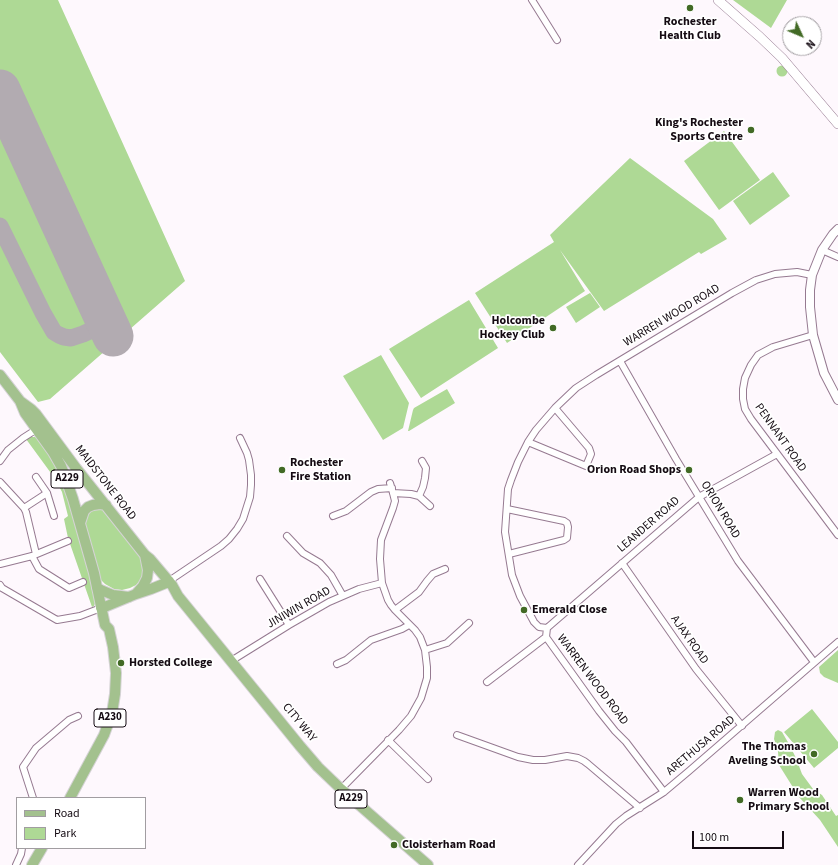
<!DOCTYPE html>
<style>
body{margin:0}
#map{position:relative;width:838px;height:865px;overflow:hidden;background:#fef8fd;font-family:"Source Sans 3",sans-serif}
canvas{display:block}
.legend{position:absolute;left:16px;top:797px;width:130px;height:52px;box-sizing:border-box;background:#fff;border:1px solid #a19da1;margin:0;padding:5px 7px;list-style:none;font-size:12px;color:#150b13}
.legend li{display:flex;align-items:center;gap:8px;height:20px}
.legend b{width:20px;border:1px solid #a19da1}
.north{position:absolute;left:782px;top:16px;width:40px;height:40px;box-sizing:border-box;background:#fff;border:1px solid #a19da1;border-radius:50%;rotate:134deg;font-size:11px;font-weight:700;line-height:16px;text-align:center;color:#150b13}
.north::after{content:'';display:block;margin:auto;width:14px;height:18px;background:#426a25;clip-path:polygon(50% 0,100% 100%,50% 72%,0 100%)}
.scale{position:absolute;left:692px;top:831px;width:92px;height:18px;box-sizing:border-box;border:2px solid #150b13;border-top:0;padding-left:5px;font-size:12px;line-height:14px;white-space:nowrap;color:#150b13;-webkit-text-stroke:3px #fff;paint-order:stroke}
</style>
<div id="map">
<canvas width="838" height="865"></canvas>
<ul class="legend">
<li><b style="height:5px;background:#a3c18e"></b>Road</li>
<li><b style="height:11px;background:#aed995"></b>Park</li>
</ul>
<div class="north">N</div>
<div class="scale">100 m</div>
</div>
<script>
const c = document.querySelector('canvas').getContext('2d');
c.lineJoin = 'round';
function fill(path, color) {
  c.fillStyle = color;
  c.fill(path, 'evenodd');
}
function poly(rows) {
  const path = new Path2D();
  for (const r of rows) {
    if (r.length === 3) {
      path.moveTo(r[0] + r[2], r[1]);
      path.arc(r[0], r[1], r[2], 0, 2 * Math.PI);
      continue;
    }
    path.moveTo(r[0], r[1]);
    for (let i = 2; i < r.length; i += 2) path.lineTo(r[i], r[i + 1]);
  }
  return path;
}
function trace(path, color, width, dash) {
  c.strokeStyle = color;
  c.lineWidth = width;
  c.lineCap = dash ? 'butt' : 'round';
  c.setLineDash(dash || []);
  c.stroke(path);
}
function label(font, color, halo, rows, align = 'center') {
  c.font = font + ' "Source Sans 3",sans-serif';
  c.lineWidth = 3.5;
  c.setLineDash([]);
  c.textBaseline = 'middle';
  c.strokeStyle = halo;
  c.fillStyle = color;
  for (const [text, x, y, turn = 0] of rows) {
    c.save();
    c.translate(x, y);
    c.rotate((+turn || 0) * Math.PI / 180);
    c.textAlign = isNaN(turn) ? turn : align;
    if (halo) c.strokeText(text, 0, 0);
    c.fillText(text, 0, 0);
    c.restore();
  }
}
fill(poly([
 [0,0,58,0,185,281,50,399,38,402,0,352],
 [733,0,787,0,771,28],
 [782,71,5.5],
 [724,131,760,180,719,210,684,161],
 [630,158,713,219,727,239,701,254,699,252,604,311,560,250,585,291,507,343,475,293,554,242,550,235],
 [773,172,790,196,750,225,733,201],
 [590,293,600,307,576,323,566,307],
 [469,300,498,348,421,398,389,349],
 [381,355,409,403,403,428,383,440,343,376],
 [447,389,455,403,409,431,408,431,413,410,414,408],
 [31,437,35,437,41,441,60,473,65,487,90,575,96,601,94,606,92,607,68,538,64,519,68,516,62,492,56,480,26,439],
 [102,508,143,560,144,570,142,578,136,585,130,588,122,590,114,589,105,584,101,580,85,522,86,514,91,509],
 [838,650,838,683,824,677,820,673,819,667],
 [812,709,838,742,838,748,814,768,784,732],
 [778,730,782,732,789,744,796,758,802,774,813,789,822,795,836,816,838,815,838,847,820,820,799,797,779,765,778,752,774,739,775,732]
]), '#aed995');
trace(poly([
 [0,226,43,313,54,332,59,335,64,337,71,338,83,334,107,323]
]), '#b2abb1', 17);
trace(poly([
 [0,90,113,336]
]), '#b2abb1', 41);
const minor = poly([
 [532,0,557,40],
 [822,250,838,257],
 [813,335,773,347,758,355,751,365,745,378,743,389,743,399,745,409,751,419,838,535],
 [620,361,676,459,738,561,814,662],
 [528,442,586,466,591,454,589,448,555,408],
 [0,461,8,450,23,438,37,429],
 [36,477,47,493,54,516],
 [0,482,24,508,26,512,36,554],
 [393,493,411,494,419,496,430,506],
 [419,496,423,487,425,478,426,468,422,461],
 [24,508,47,493],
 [507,509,564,521,567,523,568,527,567,538,564,540,509,554],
 [333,516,346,511,371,492,378,489,392,488],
 [287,536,303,553,320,563,331,575,343,596],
 [32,556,39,569,69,588,83,582],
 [622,563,696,669,742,726],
 [0,564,32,556,68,541],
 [260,579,289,625],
 [169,581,221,546,229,539,237,529,243,519,250,497,251,485,251,475,249,460,247,453,240,438],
 [0,585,2,588,57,620,80,616,101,608],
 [395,610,419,592,427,581,433,574,445,569],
 [547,628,539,627,534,622,520,596,512,575,505,532,508,489,511,480,518,462,528,442,536,430,555,408,576,388,596,375,732,293,756,280,775,274,797,272,812,275],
 [547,628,699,497,777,454],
 [547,628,546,637,599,711,615,731,626,742,664,792],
 [425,650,447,643,469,623],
 [231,661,289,625,329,602,359,589,382,583],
 [337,664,346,660,371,640,402,629,409,625],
 [487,682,546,637],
 [457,735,518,757,533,760,545,760,567,756,578,758,584,761,588,764,640,808],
 [388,740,428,779],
 [341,789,399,730,411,716,421,698,427,678,427,667,425,650,420,637,415,630,395,610,391,605,388,600,382,583,380,559,381,540,393,508,395,501,393,493,390,483],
 [33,798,23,767,36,748,69,720,78,716],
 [16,865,21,854,22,848],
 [578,865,616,824,626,816,664,792,689,771,838,642]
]);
const tertiary = poly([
 [838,229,833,234,822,250,812,275,810,290,810,307,813,335,824,373,838,400]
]);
const secondary = poly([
 [718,0,760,37,782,58,838,124]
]);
const primary = poly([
 [0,375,20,401,31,409,36,414,76,468,145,555,150,559,172,585,178,596,300,746,318,767,341,789,428,865],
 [20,401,25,413,53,452,61,466,65,476,73,499,94,573,105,625,109,629,113,647,116,673,115,694,112,713,104,735,70,798],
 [80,523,84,511,88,507,93,505,100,504,106,505],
 [97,588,101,590,113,595,129,597],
 [136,594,143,586,147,578,148,570,145,555],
 [101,608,107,606,136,594,151,589,166,583,169,581],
 [32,865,42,848]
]);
trace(minor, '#967a91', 8);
trace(tertiary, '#967a91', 10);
trace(secondary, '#967a91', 10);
trace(primary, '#d5d3d5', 12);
trace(minor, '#fff', 6);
trace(tertiary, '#fff', 8);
trace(secondary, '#fff', 9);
trace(primary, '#a3c18e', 10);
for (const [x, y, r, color] of [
 [690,8,4,"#426a25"],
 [751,130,4,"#426a25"],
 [553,328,4,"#426a25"],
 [282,470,4,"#426a25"],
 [689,470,4,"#426a25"],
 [524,610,4,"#426a25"],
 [121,663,4,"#426a25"],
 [814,754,4,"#426a25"],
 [740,800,4,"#426a25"],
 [394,845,4,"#426a25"]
]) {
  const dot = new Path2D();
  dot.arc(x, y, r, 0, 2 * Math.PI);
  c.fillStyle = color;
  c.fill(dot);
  trace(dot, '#fff', 1.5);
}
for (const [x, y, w] of [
 [67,479,32],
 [110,718,32],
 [351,799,32]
]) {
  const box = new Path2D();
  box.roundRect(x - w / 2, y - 9, w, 18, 3);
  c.fillStyle = '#fff';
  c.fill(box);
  trace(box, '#150b13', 1);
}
label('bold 11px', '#150b13', null, [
 ["A229",67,479],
 ["A230",110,718],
 ["A229",351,799]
]);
label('bold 12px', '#150b13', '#fff', [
 ["Rochester",690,22,"center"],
 ["Health Club",690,36,"center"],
 ["King's Rochester",743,123,"right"],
 ["Sports Centre",743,137,"right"],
 ["Holcombe",545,321,"right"],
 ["Hockey Club",545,335,"right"],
 ["Rochester",290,463],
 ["Fire Station",290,477],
 ["Orion Road Shops",681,470,"right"],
 ["Emerald Close",532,610],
 ["Horsted College",129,663],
 ["The Thomas",806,747,"right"],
 ["Aveling School",806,761,"right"],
 ["Warren Wood",748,793],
 ["Primary School",748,807],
 ["Cloisterham Road",402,845]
], 'left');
label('12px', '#150b13', '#fff', [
 ["WARREN WOOD ROAD",672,316,-31],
 ["PENNANT ROAD",780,438,55],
 ["MAIDSTONE ROAD",105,483,52],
 ["ORION ROAD",720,510,59],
 ["LEANDER ROAD",649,525,-41],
 ["JINIWIN ROAD",299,608,-30],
 ["AJAX ROAD",689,640,55],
 ["WARREN WOOD ROAD",592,680,53],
 ["CITY WAY",299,723,50],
 ["ARETHUSA ROAD",701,746,-40]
]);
</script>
